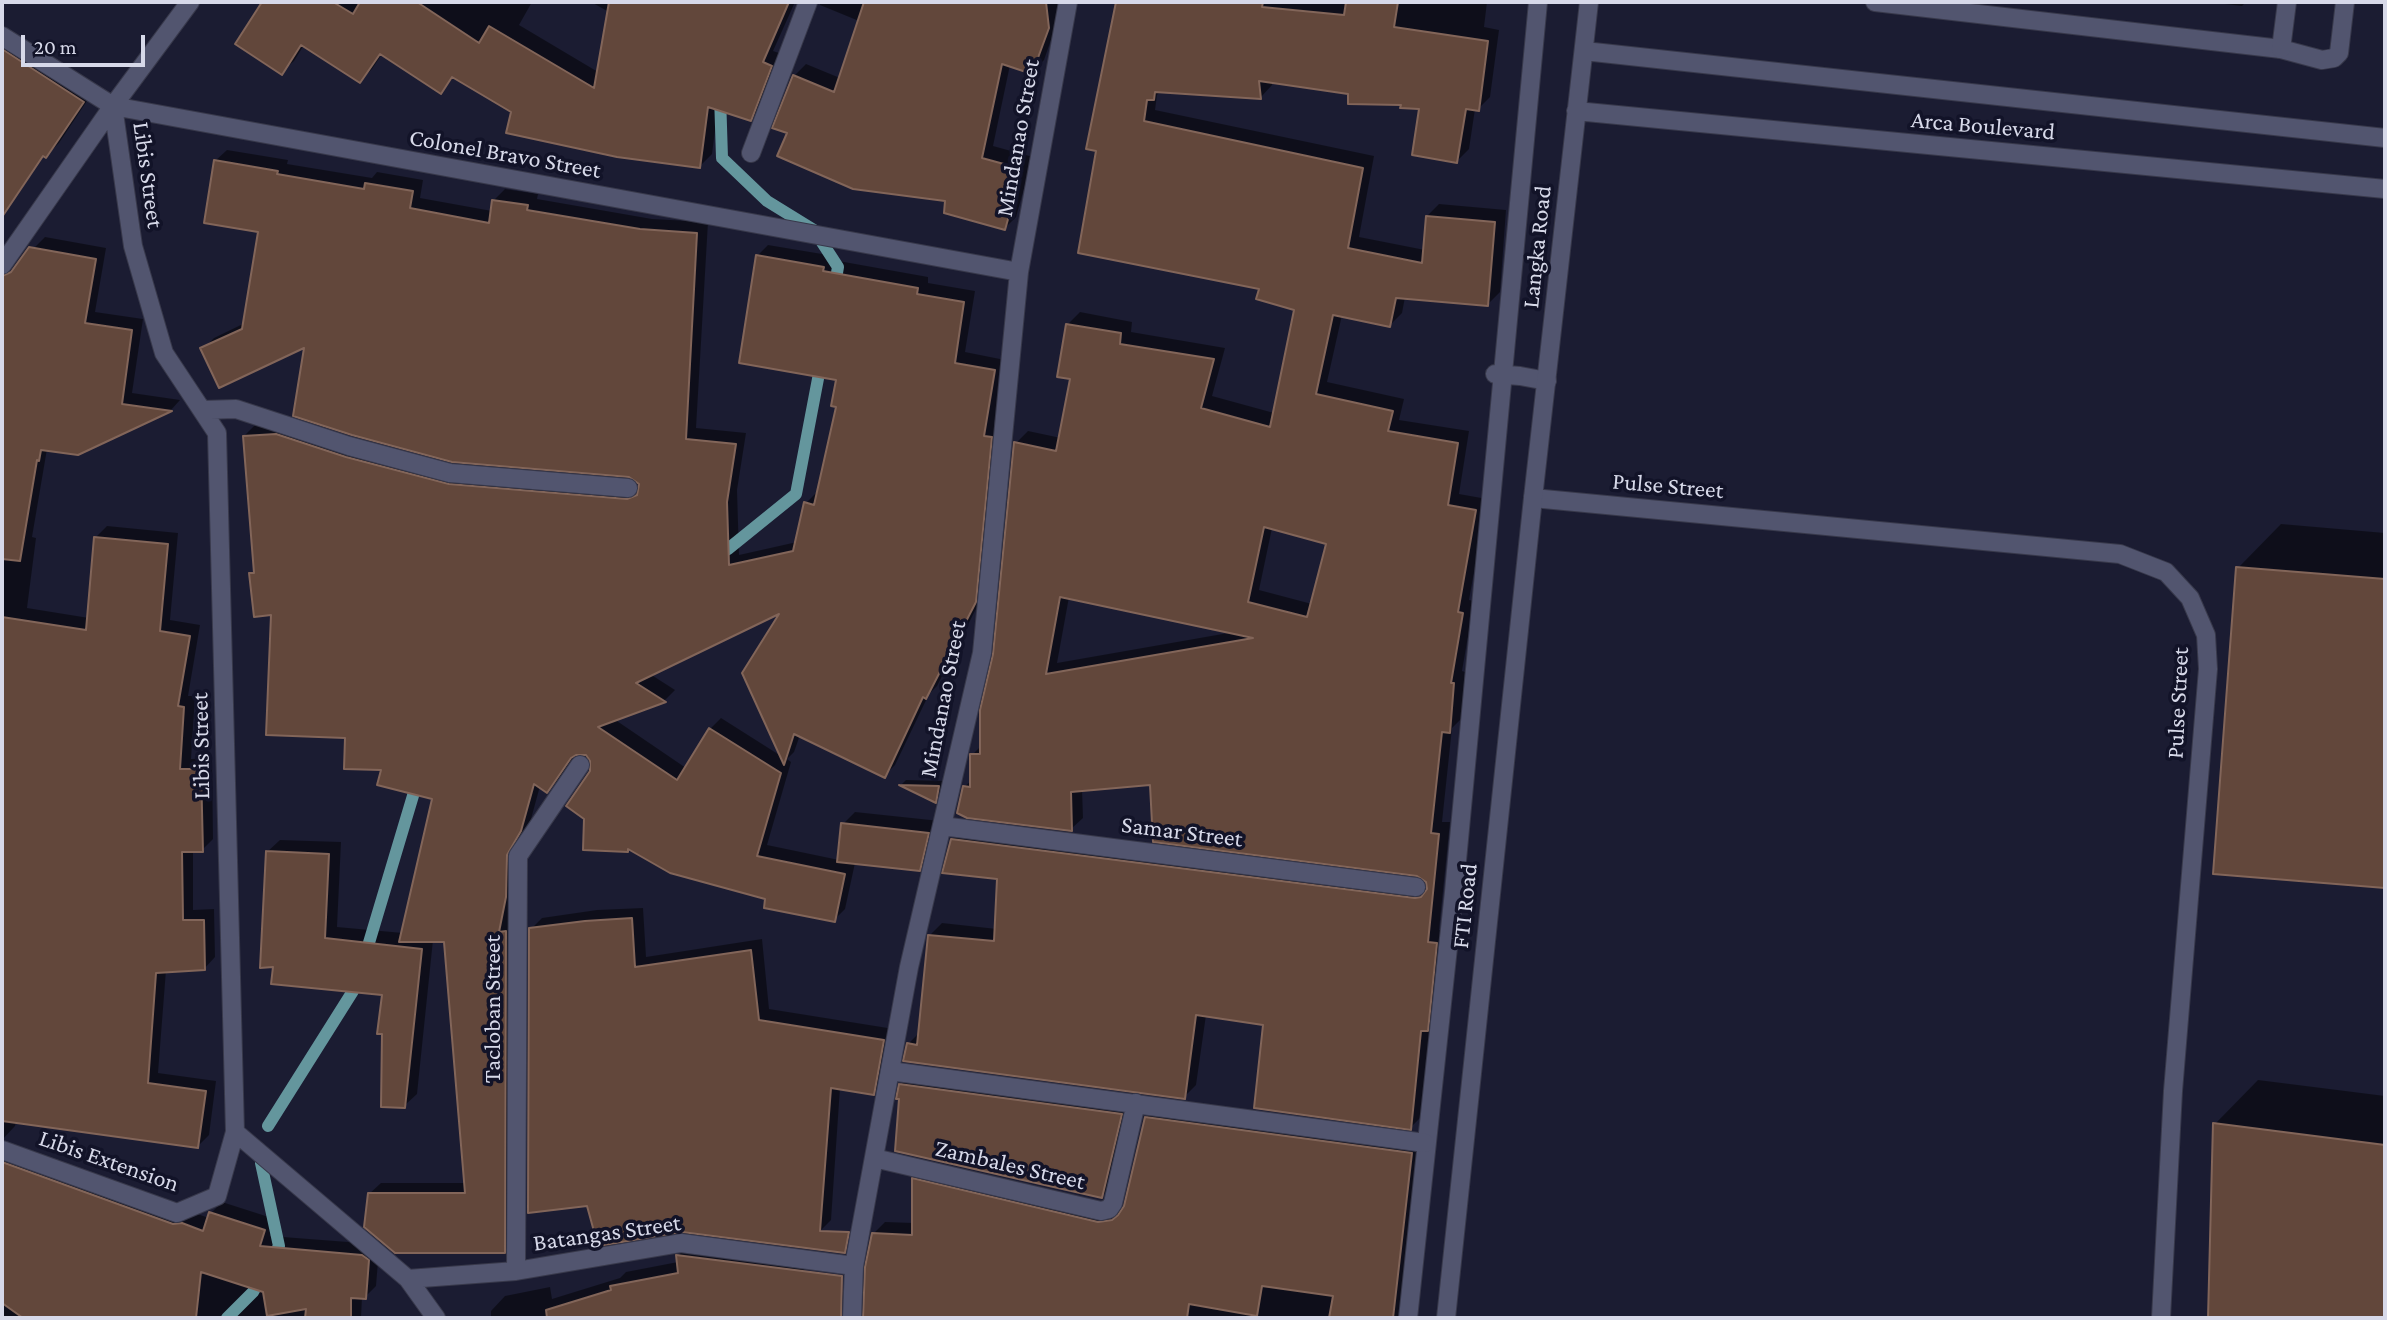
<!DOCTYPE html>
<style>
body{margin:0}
#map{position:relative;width:2387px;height:1320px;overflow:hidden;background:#1b1c32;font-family:"Crimson Pro",serif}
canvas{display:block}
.frame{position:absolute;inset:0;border:4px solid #d7d9e9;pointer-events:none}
.scale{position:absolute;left:21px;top:35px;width:124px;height:32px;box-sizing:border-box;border:4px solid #d7d9e9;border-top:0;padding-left:9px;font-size:21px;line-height:24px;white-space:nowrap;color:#d7d9e9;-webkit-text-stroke:5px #121328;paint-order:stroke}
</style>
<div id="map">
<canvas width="2387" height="1320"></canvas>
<div class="frame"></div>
<div class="scale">20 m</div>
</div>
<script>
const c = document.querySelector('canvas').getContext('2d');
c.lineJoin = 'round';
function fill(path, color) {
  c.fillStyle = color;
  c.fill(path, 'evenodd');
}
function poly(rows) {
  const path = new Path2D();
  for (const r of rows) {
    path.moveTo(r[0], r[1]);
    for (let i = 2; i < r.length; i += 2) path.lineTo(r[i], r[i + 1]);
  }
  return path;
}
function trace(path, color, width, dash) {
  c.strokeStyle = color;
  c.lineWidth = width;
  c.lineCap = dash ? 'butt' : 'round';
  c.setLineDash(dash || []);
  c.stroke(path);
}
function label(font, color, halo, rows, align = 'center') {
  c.font = font + ' "Crimson Pro",serif';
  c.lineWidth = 7;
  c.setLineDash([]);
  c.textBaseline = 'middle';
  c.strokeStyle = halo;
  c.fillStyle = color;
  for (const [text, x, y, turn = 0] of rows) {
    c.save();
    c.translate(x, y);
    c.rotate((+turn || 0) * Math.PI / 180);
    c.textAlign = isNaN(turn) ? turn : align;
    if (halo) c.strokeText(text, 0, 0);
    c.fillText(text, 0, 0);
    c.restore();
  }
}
fill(poly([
 [265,2,532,2,519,25,598,72,609,12,591,2,713,2,726,6,728,2,795,2,773,51,782,54,762,107,750,119,718,108,712,154,700,166,513,111,455,76,440,92,382,54,372,69,360,81,304,45,294,61,282,72,237,44],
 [820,2,1059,2,1060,14,1044,60,1032,72,1010,65,993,146,1033,157,1016,217,1004,229,947,200,789,132,794,76,806,64,840,78,859,21,820,5],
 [1192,2,1487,2,1484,27,1499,30,1490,97,1478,109,1475,109,1469,149,1457,161,1421,108,1350,92,1272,81,1272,85,1261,97,1161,90,1157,95,1155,110,1374,156,1359,237,1425,250,1427,216,1439,204,1506,210,1500,292,1488,304,1405,297,1402,313,1390,325,1342,315,1327,382,1404,399,1399,420,1469,431,1459,494,1487,499,1469,600,1474,601,1462,671,1465,672,1461,719,1452,728,1442,822,1450,822,1439,930,1448,931,1422,1116,1410,1128,1265,1023,1206,1015,1196,1085,1184,1097,908,1044,920,1032,930,935,942,923,997,929,999,877,952,839,964,827,1429,887,1428,881,1418,874,1152,783,1082,789,1083,818,1071,829,964,787,972,780,972,755,982,745,995,655,1016,443,1028,431,1061,438,1072,377,1068,324,1080,312,1132,322,1131,332,1225,348,1212,396,1274,413,1296,309,1261,287,1098,150,1187,25],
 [1272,528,1328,543,1312,604,1259,590],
 [1069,597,1234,632,1057,663],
 [2208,2,2246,2,2242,6],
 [2,24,8,33,95,89,59,143,46,156,27,143,2,182],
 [227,150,288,160,287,164,372,178,377,172,423,180,420,198,492,211,494,200,505,189,538,194,537,199,652,219,708,222,696,428,746,433,737,490,739,555,797,542,806,503,817,492,838,405,838,379,757,256,768,245,834,256,833,260,928,277,928,283,975,291,965,352,1005,360,994,425,1002,427,986,589,937,686,929,694,895,765,884,776,800,735,794,752,787,759,791,762,767,845,839,860,843,824,855,812,940,821,932,857,919,869,855,863,845,909,834,920,629,848,627,850,591,771,592,760,587,754,576,753,558,780,547,791,540,786,531,819,517,843,517,885,509,922,517,921,515,1240,504,1251,369,1194,381,1183,466,1183,445,940,433,940,417,1094,404,1106,384,993,275,965,267,852,280,840,341,842,337,927,403,933,434,798,383,768,346,737,272,614,251,574,255,569,244,436,255,425,288,424,461,474,642,489,636,478,306,345,203,349,214,338,245,323,260,230,215,161],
 [783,610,781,756,721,718,710,729,686,768,614,719,665,700,675,690,650,674],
 [45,237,106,248,95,312,143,319,132,393,180,400,171,410,78,454,47,449,32,537,36,538,27,608,89,618,96,537,107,526,178,533,170,620,200,625,188,696,195,696,191,759,212,758,213,839,202,850,193,850,193,910,214,909,215,957,204,969,166,970,158,1073,216,1081,209,1135,198,1146,16,1122,15,1126,2,1140,2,304,8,298,34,248],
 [2281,524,2385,533,2385,887,2215,873,2238,568],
 [906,780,944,781,941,795,935,800,902,784],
 [643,908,646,957,762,939,769,1009,894,1029,884,1082,873,1093,840,1088,831,1220,819,1232,531,929,542,918,597,910],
 [913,1072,1133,1102,1114,1184,1102,1196,901,1085],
 [2258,1080,2385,1096,2385,1318,2210,1318,2215,1124],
 [1158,1105,1423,1141,1408,1318,910,1318,873,1234,885,1222,914,1223,913,1179,925,1167,1111,1211,1124,1209,1146,1118],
 [2,1141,9,1150,209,1218,211,1213,222,1202,275,1219,270,1236,374,1244,379,1249,376,1286,365,1297,362,1297,361,1318,2,1318],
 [692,1241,803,1255,809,1318,491,1318,491,1311,505,1296,550,1287,552,1299,620,1278,626,1272,678,1262,678,1256]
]), '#0007');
trace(poly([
 [720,95,722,158,767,201,814,230,838,267,834,290],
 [714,557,728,549,796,494,821,363],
 [365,956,418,779],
 [268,1126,353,991,358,977],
 [261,1163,279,1246,271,1260],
 [227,1318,253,1292,262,1276]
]), '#64969d', 12);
const building = poly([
 [262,2,333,2,353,14,360,2,417,2,479,43,489,26,594,88,609,2,789,2,763,62,772,66,751,121,708,107,700,168,617,157,506,133,511,112,452,77,441,94,380,54,360,83,301,45,282,75,235,44,262,2],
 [864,2,1046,2,1049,28,1032,74,1002,64,982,158,1022,169,1005,230,944,213,945,201,853,189,777,156,787,133,772,128,793,75,834,92,864,2],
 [1116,2,1263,2,1262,7,1344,15,1346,2,1398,2,1394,27,1488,41,1479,111,1466,109,1457,163,1412,155,1419,109,1400,108,1401,105,1348,104,1348,94,1259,81,1261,99,1155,92,1154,100,1147,100,1144,121,1363,168,1348,248,1422,263,1426,216,1495,222,1488,306,1396,298,1390,327,1333,315,1316,394,1393,411,1388,431,1458,443,1448,505,1476,510,1458,612,1463,613,1451,683,1454,683,1450,733,1442,732,1431,833,1439,834,1428,942,1437,943,1428,1031,1421,1031,1411,1130,1254,1108,1263,1025,1196,1015,1185,1099,903,1061,907,1043,917,1045,928,935,994,941,997,879,942,873,951,839,1415,898,1421,897,1427,889,1426,882,1417,876,1153,842,1150,785,1071,792,1072,831,967,818,957,813,963,786,970,787,970,754,980,754,980,710,993,654,1014,442,1056,451,1070,379,1057,377,1066,324,1121,333,1120,344,1214,359,1201,408,1270,427,1294,310,1256,299,1259,289,1078,253,1096,151,1086,149,1116,2],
 [1264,527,1326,544,1307,617,1248,602,1264,527],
 [1060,597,1253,638,1046,674,1060,597],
 [2,49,84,102,46,158,43,156,2,217,2,49],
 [214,160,278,171,277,174,364,189,365,183,413,191,410,208,489,223,492,200,528,205,527,210,640,229,697,233,686,439,736,444,727,502,729,565,793,551,804,502,814,505,836,407,831,406,836,380,739,363,756,255,824,267,823,271,918,288,917,294,964,302,955,363,995,370,984,436,992,437,976,602,926,699,923,697,885,778,794,734,784,765,742,673,779,614,636,683,666,702,598,727,677,780,709,728,781,773,757,856,845,874,835,922,764,908,765,899,670,873,628,849,628,852,583,850,584,819,566,806,590,771,590,761,586,755,576,755,571,758,547,793,534,784,521,831,507,855,506,897,499,932,506,931,505,1253,395,1253,364,1227,368,1193,465,1193,444,942,399,942,432,799,377,785,381,770,344,769,345,738,266,735,271,615,254,617,249,573,254,573,243,436,276,434,346,457,449,484,627,499,637,495,639,484,629,477,452,462,352,435,293,416,304,348,219,388,200,348,242,329,258,232,204,223,214,160],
 [29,247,96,259,85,323,132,330,122,404,172,411,78,455,41,450,39,461,37,460,20,561,2,559,2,276,11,272,29,247],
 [94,537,168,544,160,631,190,636,178,706,184,707,180,769,201,769,203,852,182,852,183,920,204,920,205,970,156,973,148,1083,206,1091,198,1148,2,1121,2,617,86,630,94,537],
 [2236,567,2385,579,2385,888,2213,874,2236,567],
 [899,785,939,786,936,803,899,785],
 [841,823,929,833,920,871,837,862,841,823],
 [266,851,329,854,325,938,422,949,405,1108,381,1107,382,1034,377,1034,382,995,271,984,273,967,260,968,266,851],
 [632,918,635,967,751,950,759,1020,884,1040,874,1095,831,1088,820,1231,849,1232,845,1253,682,1232,598,1246,587,1206,528,1213,529,928,585,921,632,918],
 [899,1084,1122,1114,1102,1198,895,1151,899,1099,896,1099,899,1084],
 [1145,1117,1412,1153,1393,1318,1329,1318,1333,1296,1262,1286,1257,1316,1189,1304,1187,1318,863,1318,865,1267,872,1233,912,1235,912,1178,1098,1222,1112,1220,1118,1215,1124,1206,1145,1117],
 [2213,1123,2385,1145,2385,1318,2208,1318,2213,1123],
 [2,1162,173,1224,182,1223,203,1231,209,1212,265,1230,260,1246,362,1255,369,1260,366,1299,351,1298,351,1318,305,1318,306,1309,267,1316,263,1292,201,1272,196,1318,23,1318,2,1303,2,1162],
 [676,1255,842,1276,841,1318,547,1318,546,1310,611,1290,610,1286,678,1273,676,1255]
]);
fill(building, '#62473b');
trace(building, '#826559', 2);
const service = poly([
 [1875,2,2281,49,2322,60,2334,58,2339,53,2345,2]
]);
const pedestrian = poly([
 [1495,374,1520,376,1547,381],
 [1408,1318,1454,892,1538,2]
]);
const minor = poly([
 [2,36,113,106,1019,272],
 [2281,49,2287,2],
 [751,153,808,2],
 [2,265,113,106,190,2],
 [202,410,236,409,349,446,450,473,628,488],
 [1533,498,2120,554,2166,572,2190,598,2206,635,2208,669,2173,1091,2161,1318],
 [942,826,1416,887],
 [890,1071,1425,1143],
 [235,1132,408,1279,436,1318],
 [2,1150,177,1213,217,1196,235,1132,217,433,164,353,133,246,113,106],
 [874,1158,1101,1211,1109,1209,1113,1203,1136,1103],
 [516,1271,518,856,580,765],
 [408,1279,516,1271,681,1243,854,1266],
 [852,1318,854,1266,909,967,982,653,1019,272,1068,2]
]);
const tertiary = poly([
 [1584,51,2385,138],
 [1576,111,2385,189],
 [1446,1318,1533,498,1589,2]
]);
trace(service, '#38394b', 20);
trace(pedestrian, '#38394b', 20);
trace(minor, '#38394b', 20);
trace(tertiary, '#38394b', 20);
trace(service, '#52556f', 18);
trace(pedestrian, '#52556f', 18);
trace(minor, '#52556f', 18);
trace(tertiary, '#52556f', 18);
label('24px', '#d7d9e9', '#121328', [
 ["Arca Boulevard",1983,126,5],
 ["Mindanao Street",1018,138,-80],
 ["Colonel Bravo Street",505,154,10],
 ["Libis Street",148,175,82],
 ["Langka Road",1537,247,-84],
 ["Pulse Street",1668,486,5],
 ["Mindanao Street",943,699,-79],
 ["Pulse Street",2178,703,-87],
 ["Libis Street",201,746,-91],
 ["Samar Street",1182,832,7],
 ["FTI Road",1465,906,-84],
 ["Tacloban Street",493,1009,-90],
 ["Libis Extension",109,1161,19],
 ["Zambales Street",1010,1165,13],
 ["Batangas Street",607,1233,-8]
]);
</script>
